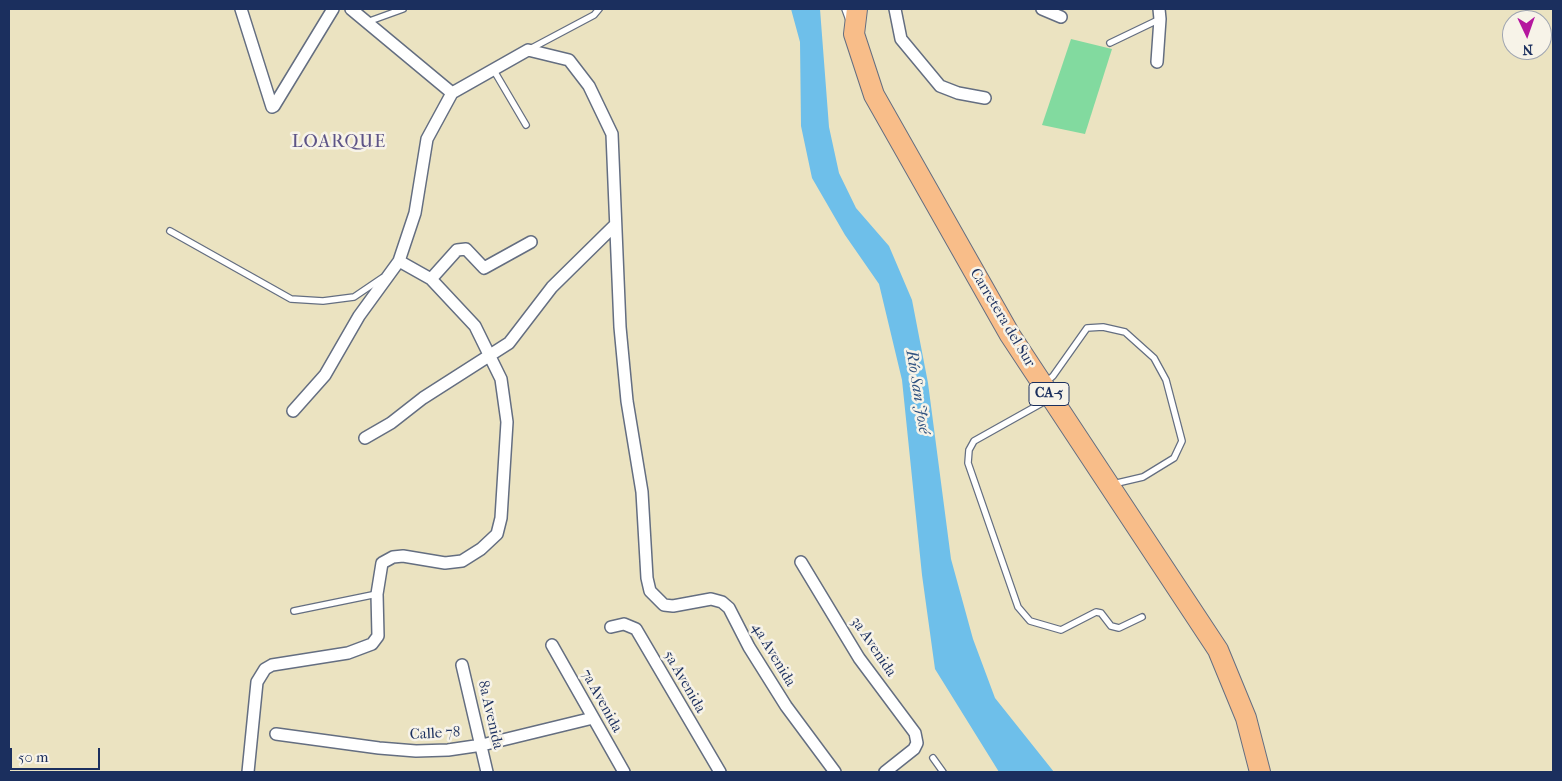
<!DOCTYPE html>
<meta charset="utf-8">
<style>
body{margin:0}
#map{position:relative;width:1562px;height:781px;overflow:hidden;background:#ebe3c1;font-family:"IM FELL French Canon",serif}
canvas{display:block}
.frame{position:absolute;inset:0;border:10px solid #1b2f5e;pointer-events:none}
.north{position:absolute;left:1502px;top:10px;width:50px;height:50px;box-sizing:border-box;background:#f7f3e8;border:1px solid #9fa5b1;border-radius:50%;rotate:177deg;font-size:14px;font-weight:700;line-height:20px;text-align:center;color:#1b2f5e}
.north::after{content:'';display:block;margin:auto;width:18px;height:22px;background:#b5179e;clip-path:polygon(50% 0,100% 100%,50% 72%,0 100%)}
.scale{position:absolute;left:10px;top:748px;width:90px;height:22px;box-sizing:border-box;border:2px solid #1b2f5e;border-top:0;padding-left:6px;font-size:15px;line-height:18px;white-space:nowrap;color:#1b2f5e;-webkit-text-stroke:4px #f7f3e8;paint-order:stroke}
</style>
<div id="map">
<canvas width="1562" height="781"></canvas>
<div class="frame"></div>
<div class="north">N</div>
<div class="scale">50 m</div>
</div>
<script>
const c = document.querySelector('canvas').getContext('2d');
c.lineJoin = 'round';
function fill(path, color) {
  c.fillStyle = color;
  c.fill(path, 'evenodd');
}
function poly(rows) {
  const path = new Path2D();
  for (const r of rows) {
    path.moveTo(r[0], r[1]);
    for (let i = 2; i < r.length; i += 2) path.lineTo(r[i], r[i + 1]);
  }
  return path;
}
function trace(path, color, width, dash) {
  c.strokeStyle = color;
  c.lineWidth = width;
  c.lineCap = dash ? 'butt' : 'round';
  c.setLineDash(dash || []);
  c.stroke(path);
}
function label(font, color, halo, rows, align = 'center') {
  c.font = font + ' "IM FELL French Canon",serif';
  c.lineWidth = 5;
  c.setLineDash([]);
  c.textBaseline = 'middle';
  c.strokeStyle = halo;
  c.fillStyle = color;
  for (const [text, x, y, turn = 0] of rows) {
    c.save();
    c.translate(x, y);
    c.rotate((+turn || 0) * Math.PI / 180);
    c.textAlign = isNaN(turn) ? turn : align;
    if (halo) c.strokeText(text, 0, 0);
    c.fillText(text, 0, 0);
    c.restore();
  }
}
fill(poly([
 [1071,39,1112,49,1085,134,1042,125]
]), '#82da9f');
fill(poly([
 [791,9,820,9,829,127,839,173,856,208,889,246,912,300,928,383,951,559,973,639,995,698,1054,772,999,772,935,669,922,575,902,380,879,284,845,235,812,178,801,126,800,42]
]), '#6ebfea');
const service = poly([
 [845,9,849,20],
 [367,22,403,9],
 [1110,43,1160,19],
 [530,49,594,15,599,9],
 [493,69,526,125],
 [170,231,291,299,323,301,354,297,382,278],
 [1045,383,1053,376,1087,328,1103,327,1125,332,1154,358,1166,380,1182,441,1174,458,1143,477,1113,484],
 [1049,399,974,441,969,450,968,463,1018,607,1030,621,1061,630,1096,612,1101,613,1111,626,1119,628,1142,617],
 [294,611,377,594],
 [933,758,943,772]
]);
const minor = poly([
 [241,9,272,107,274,106,333,9],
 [351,9,452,93],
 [895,9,901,39,940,86,958,93,985,98],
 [1042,9,1061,17],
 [1157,62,1160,19,1159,9],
 [431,279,457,250,466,249,484,268,531,242],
 [293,411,325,375,359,316,399,261,415,213,427,139,452,93,528,50,569,60,589,86,612,134,620,327,627,401,642,492,647,578,650,591,664,605,673,606,711,599,722,602,729,608,749,647,786,706,835,772],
 [365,438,391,423,423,398,509,343,552,287,615,225],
 [801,562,859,658,915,733,917,743,914,749,885,772],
 [611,627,624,624,636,629,720,772],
 [552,645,624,772],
 [462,665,487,772],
 [276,734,379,748,416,751,448,750,482,745,593,718],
 [248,772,257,682,265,669,272,665,348,653,372,644,378,636,377,594,382,563,393,557,403,556,445,563,462,561,481,549,497,534,501,518,507,422,501,379,475,326,431,279,399,261]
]);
const trunk = poly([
 [857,9,854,34,874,95,1010,335,1218,650,1246,718,1260,772]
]);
trace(service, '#646e81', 8);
trace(minor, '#646e81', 14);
trace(trunk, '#646e81', 22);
trace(service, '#fff', 5.5);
trace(minor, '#fff', 11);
trace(trunk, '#f8bd89', 20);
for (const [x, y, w] of [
 [1049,394,40]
]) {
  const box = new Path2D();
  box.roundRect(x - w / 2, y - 11.5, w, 23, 4);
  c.fillStyle = '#f7f3e8';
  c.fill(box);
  trace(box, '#1b2f5e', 1);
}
label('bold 14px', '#1b2f5e', null, [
 ["CA-5",1049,394]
]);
label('15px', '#1b2f5e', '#f7f3e8', [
 ["Carretera del Sur",1002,318,59],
 ["3a Avenida",873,647,56],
 ["4a Avenida",773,655,59],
 ["5a Avenida",684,682,60],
 ["7a Avenida",601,701,61],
 ["8a Avenida",490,715,77],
 ["Calle 78",435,734,-3]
]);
label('italic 16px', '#305381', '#f7f3e8', [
 ["Río San José",917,392,81]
]);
c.letterSpacing = '1px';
label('18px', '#5d5487', '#f7f3e8', [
 ["LOARQUE",339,143]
]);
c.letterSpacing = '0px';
</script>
